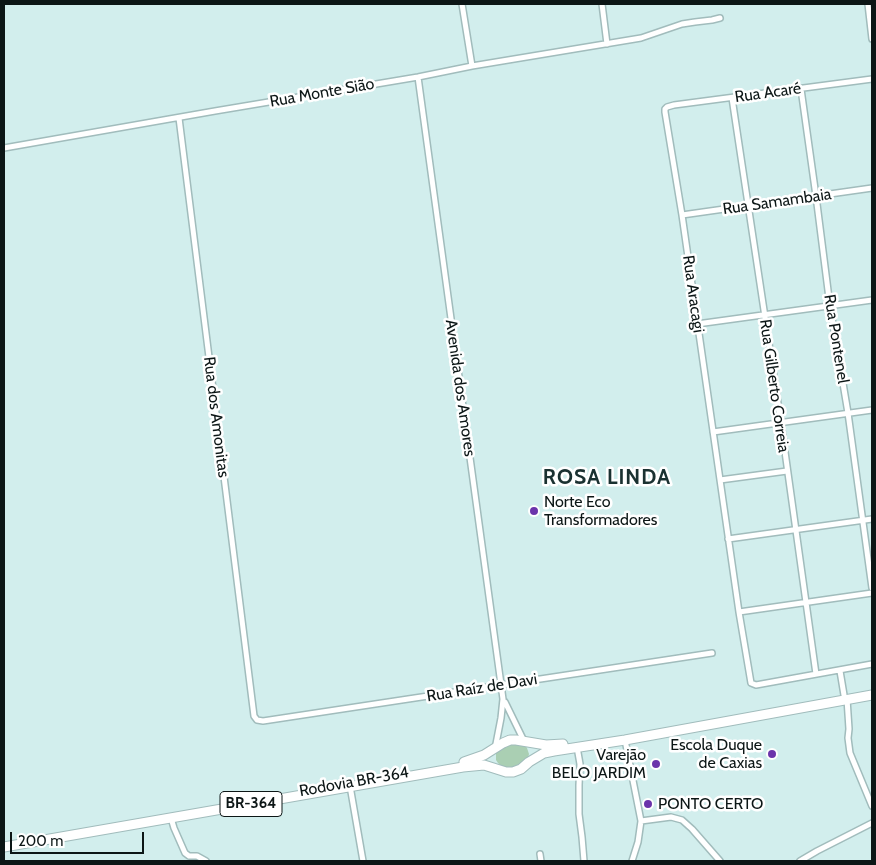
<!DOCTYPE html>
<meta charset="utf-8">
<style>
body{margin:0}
#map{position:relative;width:876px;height:865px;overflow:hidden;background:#d2eeed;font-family:Cabin,sans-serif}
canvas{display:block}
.frame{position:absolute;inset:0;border:5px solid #0c1616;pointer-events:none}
.scale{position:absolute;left:10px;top:832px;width:134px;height:22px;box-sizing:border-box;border:2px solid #0c1616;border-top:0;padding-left:6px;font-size:15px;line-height:18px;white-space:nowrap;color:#0c1616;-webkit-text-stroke:4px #fff;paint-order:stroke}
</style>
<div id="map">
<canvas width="876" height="865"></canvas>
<div class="frame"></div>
<div class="scale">200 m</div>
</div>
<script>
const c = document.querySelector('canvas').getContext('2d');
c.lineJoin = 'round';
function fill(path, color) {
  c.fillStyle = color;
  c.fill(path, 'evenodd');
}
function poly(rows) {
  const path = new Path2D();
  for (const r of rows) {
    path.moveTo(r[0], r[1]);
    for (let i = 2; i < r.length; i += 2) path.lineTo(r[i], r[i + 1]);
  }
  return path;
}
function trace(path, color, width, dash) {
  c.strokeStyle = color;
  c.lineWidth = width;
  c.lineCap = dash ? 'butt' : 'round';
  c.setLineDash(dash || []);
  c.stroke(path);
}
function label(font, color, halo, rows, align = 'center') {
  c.font = font + ' Cabin,sans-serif';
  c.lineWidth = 5;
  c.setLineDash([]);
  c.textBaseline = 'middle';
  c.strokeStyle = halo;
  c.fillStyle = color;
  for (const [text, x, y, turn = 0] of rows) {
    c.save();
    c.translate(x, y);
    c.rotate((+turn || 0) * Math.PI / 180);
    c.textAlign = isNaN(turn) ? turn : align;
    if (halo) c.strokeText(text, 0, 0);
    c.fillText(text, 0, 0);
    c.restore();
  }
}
fill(poly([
 [524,744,527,748,529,754,528,758,520,767,509,769,501,766,498,763,496,760,496,752,504,745]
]), '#aacfb3');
const street = poly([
 [462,4,472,66],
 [602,4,607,44],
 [868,4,872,39],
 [418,77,503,699,501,718,495,749],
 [872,79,674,105,667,107,665,109,665,112,682,215,739,612,751,683,756,685,872,664],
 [801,89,816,196,830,306,848,413,872,588],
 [732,98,781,423,816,674],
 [179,118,244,636,254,716,257,720,263,721,712,653],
 [4,148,215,111,418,77,472,66,641,38,682,24,695,22,712,20,720,18],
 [682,215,872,188],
 [697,324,872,300],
 [713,432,872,410],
 [720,480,787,471],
 [728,539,872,519],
 [739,612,872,593],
 [840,671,844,695],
 [847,699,849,729,848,738,850,753,872,806],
 [505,702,524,741],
 [625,740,641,821,638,842,632,861],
 [577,747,580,764,579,785,579,814,582,837,584,861],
 [350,786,363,861],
 [171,818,174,828,185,853,189,856,197,856,206,861],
 [641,821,671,817,682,820,692,829,720,861],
 [540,854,541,861],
 [800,861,817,851,872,823]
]);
const highway = poly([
 [464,762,484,755,503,743,510,740,516,740,546,745,563,744],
 [4,847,463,767,484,765,506,772,513,772,521,769,529,762,544,753,554,751,625,740,872,695]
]);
trace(street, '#a1bcbc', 8);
trace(highway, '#a1bcbc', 11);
trace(street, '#fff', 5);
trace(highway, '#fff', 9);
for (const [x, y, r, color] of [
 [534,511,5,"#6b34ab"],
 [772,754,5,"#6b34ab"],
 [656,764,5,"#6b34ab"],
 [648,804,5,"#6b34ab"]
]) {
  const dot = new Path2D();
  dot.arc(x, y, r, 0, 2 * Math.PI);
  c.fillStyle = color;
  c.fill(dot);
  trace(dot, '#fff', 2);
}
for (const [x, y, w] of [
 [251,804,62]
]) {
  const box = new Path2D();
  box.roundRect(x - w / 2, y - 12.5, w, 25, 4);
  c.fillStyle = '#fff';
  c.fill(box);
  trace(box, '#0c1616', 1);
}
label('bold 15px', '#0c1616', null, [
 ["BR-364",251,804]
]);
label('16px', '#0c1616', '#fff', [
 ["Rua Monte Sião",322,93,-10],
 ["Rua Acaré",768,93,-8],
 ["Rua Samambaia",777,202,-8],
 ["Rua Aracagi",693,294,82],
 ["Rua Pontenel",836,339,81],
 ["Rua Gilberto Correia",774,386,82],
 ["Avenida dos Amores",460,388,82],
 ["Rua dos Amonitas",216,417,83],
 ["Rua Raíz de Davi",482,688,-9],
 ["Rodovia BR-364",354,782,-10]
]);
label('16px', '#0c1616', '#fff', [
 ["Norte Eco",544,502],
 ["Transformadores",544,520],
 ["Escola Duque",762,745,"right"],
 ["de Caxias",762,763,"right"],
 ["Varejão",646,755,"right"],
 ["BELO JARDIM",646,773,"right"],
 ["PONTO CERTO",658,804]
], 'left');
c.letterSpacing = '1px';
label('bold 21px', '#1a3131', '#fff', [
 ["ROSA LINDA",607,478]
]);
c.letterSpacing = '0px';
</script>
